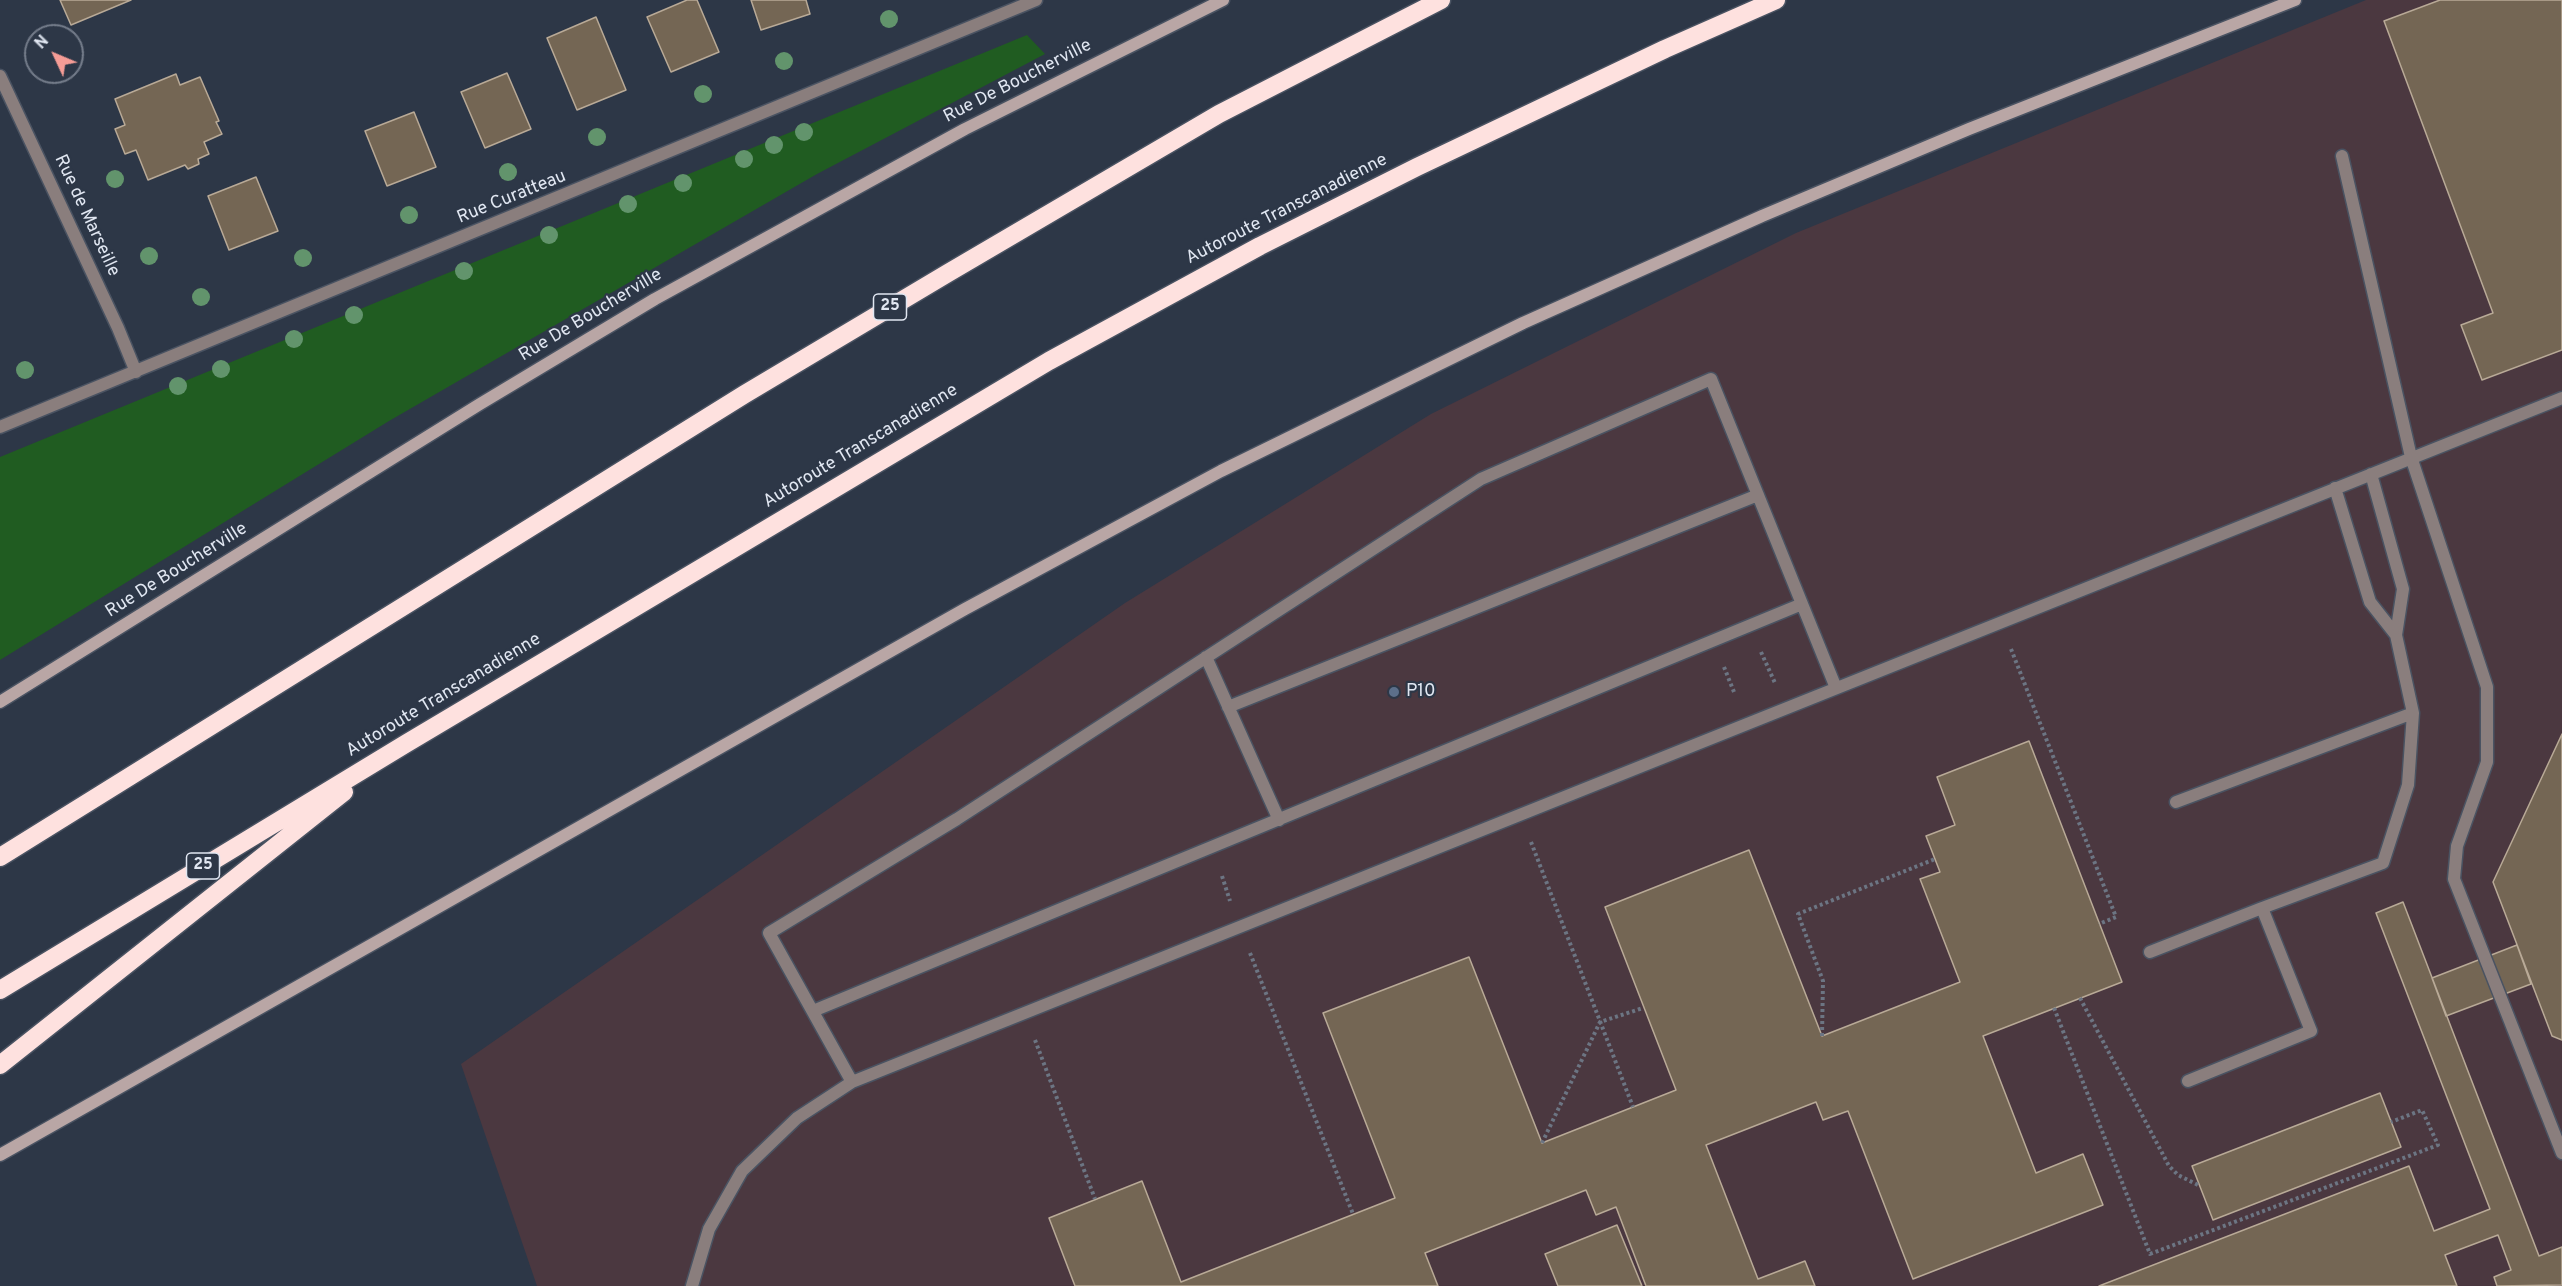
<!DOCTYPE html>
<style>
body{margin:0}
#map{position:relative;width:2562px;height:1286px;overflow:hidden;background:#2d3747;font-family:Overpass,sans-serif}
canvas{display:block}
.north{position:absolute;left:24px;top:24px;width:60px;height:60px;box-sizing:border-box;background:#2d3747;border:2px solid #757d8b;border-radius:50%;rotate:314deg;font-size:16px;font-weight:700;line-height:24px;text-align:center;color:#e1e7f2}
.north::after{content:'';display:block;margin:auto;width:21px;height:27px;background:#f59c96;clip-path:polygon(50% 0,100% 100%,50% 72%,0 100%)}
</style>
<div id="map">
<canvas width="2562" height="1286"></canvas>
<div class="north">N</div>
</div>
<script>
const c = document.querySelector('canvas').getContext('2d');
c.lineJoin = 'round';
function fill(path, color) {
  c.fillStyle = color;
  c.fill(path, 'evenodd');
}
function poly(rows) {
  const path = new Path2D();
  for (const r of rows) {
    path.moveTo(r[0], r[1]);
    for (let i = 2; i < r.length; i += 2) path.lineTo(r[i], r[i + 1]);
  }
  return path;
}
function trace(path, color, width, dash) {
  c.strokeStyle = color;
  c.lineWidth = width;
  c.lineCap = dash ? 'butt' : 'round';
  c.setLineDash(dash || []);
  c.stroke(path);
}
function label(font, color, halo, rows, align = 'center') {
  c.font = font + ' Overpass,sans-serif';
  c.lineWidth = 4.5;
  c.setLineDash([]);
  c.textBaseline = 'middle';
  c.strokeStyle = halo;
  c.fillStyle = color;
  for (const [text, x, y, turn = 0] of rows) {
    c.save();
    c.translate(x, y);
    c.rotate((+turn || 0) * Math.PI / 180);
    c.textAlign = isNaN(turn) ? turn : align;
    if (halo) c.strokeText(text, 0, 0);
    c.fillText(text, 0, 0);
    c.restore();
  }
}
fill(poly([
 [2366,0,2562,0,2562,1286,537,1286,461,1064,1125,603,1431,414,1796,233]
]), '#4b3840');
fill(poly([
 [1027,35,1045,54,817,174,389,421,0,660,0,457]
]), '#205c21');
const building = poly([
 [60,0,131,0,71,25,60,0],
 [687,0,697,0,719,52,671,72,647,17,687,0],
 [751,0,806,0,810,14,761,30,751,0],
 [2440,0,2562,0,2562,350,2482,380,2461,325,2493,313,2384,21,2440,0],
 [596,17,626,90,577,110,547,38,596,17],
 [507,73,531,129,485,148,461,92,507,73],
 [176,74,180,85,200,77,219,121,216,122,222,134,204,142,209,154,198,159,199,164,188,169,185,165,148,180,136,150,125,154,115,129,125,125,115,99,176,74],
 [414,112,436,167,387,186,365,131,414,112],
 [256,177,278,231,229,250,208,196,256,177],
 [2562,734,2562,1040,2552,1036,2493,882,2562,734],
 [2029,741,2122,982,1983,1036,2036,1173,2083,1154,2103,1205,1913,1279,1848,1111,1823,1120,1816,1102,1706,1145,1758,1279,1805,1261,1815,1286,1646,1286,1616,1207,1596,1215,1586,1190,1425,1253,1438,1286,1075,1286,1049,1218,1142,1181,1181,1282,1395,1198,1323,1013,1469,957,1542,1143,1676,1090,1605,907,1749,850,1822,1036,1960,982,1920,879,1940,872,1926,836,1955,825,1937,777,2029,741],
 [2403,902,2539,1256,2562,1247,2562,1285,2497,1286,2494,1277,2511,1270,2498,1235,2445,1255,2457,1286,2099,1286,2409,1166,2434,1231,2490,1209,2376,913,2403,902],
 [2517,945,2531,984,2446,1016,2432,978,2517,945],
 [2380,1093,2401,1147,2213,1220,2192,1166,2380,1093],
 [1617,1225,1642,1286,1558,1286,1545,1254,1617,1225]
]);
fill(building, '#746654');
trace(building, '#b9aa97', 1.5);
const lane = poly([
 [2342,156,2411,457,2487,687,2487,762,2457,846,2454,879,2562,1153],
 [2335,488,2370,602,2396,635],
 [1206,657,1279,820],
 [1228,707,1758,495],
 [2176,802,2413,713],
 [2150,952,2262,908],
 [813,1011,1802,604],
 [2188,1081,2311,1031,2262,908,2383,863,2408,785,2413,713,2396,635,2403,589,2371,474],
 [852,1082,769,933,957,819,1481,479,1711,379,1836,688],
 [692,1286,709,1229,742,1171,797,1118,852,1082,2562,398]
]);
const street = poly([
 [0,76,118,328,136,372],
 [0,427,1036,0]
]);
const secondary = poly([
 [0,702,480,404,655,299,965,129,1223,0],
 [0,1155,965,609,1221,471,1523,323,1762,216,1969,129,2295,0]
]);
const highway = poly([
 [0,857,745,394,948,273,1219,114,1441,0],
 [0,990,407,743,1049,361,1260,246,1417,167,1665,49,1776,0],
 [0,1065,344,792]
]);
trace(lane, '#4a5362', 15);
trace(street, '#4a5362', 15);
trace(secondary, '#4a5362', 15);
trace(highway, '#4a5362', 21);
trace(poly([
 [2011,649,2116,917,2099,924],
 [1761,652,1775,683],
 [1724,667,1734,692],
 [1531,842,1633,1107],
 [1222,876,1230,901],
 [1250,953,1353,1214],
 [2080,998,2169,1166,2178,1175,2200,1186],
 [2054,1008,2150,1254,2438,1145,2422,1110,2391,1122],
 [1822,1036,1823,981,1798,914,1935,859],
 [1035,1040,1095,1199],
 [1542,1143,1600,1022,1643,1008]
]), '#6c7583', 4, [3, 3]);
trace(lane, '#8a7e7d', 12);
trace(street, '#8a7e7d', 12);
trace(secondary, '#b9a6a5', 12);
trace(highway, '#fee1df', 18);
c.fillStyle = '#62946c';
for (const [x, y] of [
 [889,19],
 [784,61],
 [703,94],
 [804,132],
 [597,137],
 [774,145],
 [744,159],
 [508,172],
 [115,179],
 [683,183],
 [628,204],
 [409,215],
 [549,235],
 [149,256],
 [303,258],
 [464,271],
 [201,297],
 [354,315],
 [294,339],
 [221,369],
 [25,370],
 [178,386]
]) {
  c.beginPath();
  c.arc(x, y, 9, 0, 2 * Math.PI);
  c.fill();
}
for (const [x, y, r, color] of [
 [1394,692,6,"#5c6f8a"]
]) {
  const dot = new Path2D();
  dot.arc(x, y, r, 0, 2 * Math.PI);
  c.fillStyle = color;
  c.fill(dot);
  trace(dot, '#2d3747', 2);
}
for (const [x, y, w] of [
 [890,307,33],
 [203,866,33]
]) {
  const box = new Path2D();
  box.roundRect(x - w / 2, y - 13, w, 26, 4.5);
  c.fillStyle = '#2d3747';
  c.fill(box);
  trace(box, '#e1e7f2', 1.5);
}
label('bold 16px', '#e1e7f2', null, [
 ["25",890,307],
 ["25",203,866]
]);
label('18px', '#e1e7f2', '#2d3747', [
 ["Rue De Boucherville",1018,82,-27],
 ["Rue Curatteau",512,198,-22],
 ["Autoroute Transcanadienne",1287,210,-27],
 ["Rue de Marseille",86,216,65],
 ["Rue De Boucherville",591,316,-31],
 ["Autoroute Transcanadienne",861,447,-31],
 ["Rue De Boucherville",177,571,-32],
 ["Autoroute Transcanadienne",444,696,-31]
]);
label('18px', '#e1e7f2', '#2d3747', [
 ["P10",1406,692]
], 'left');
</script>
